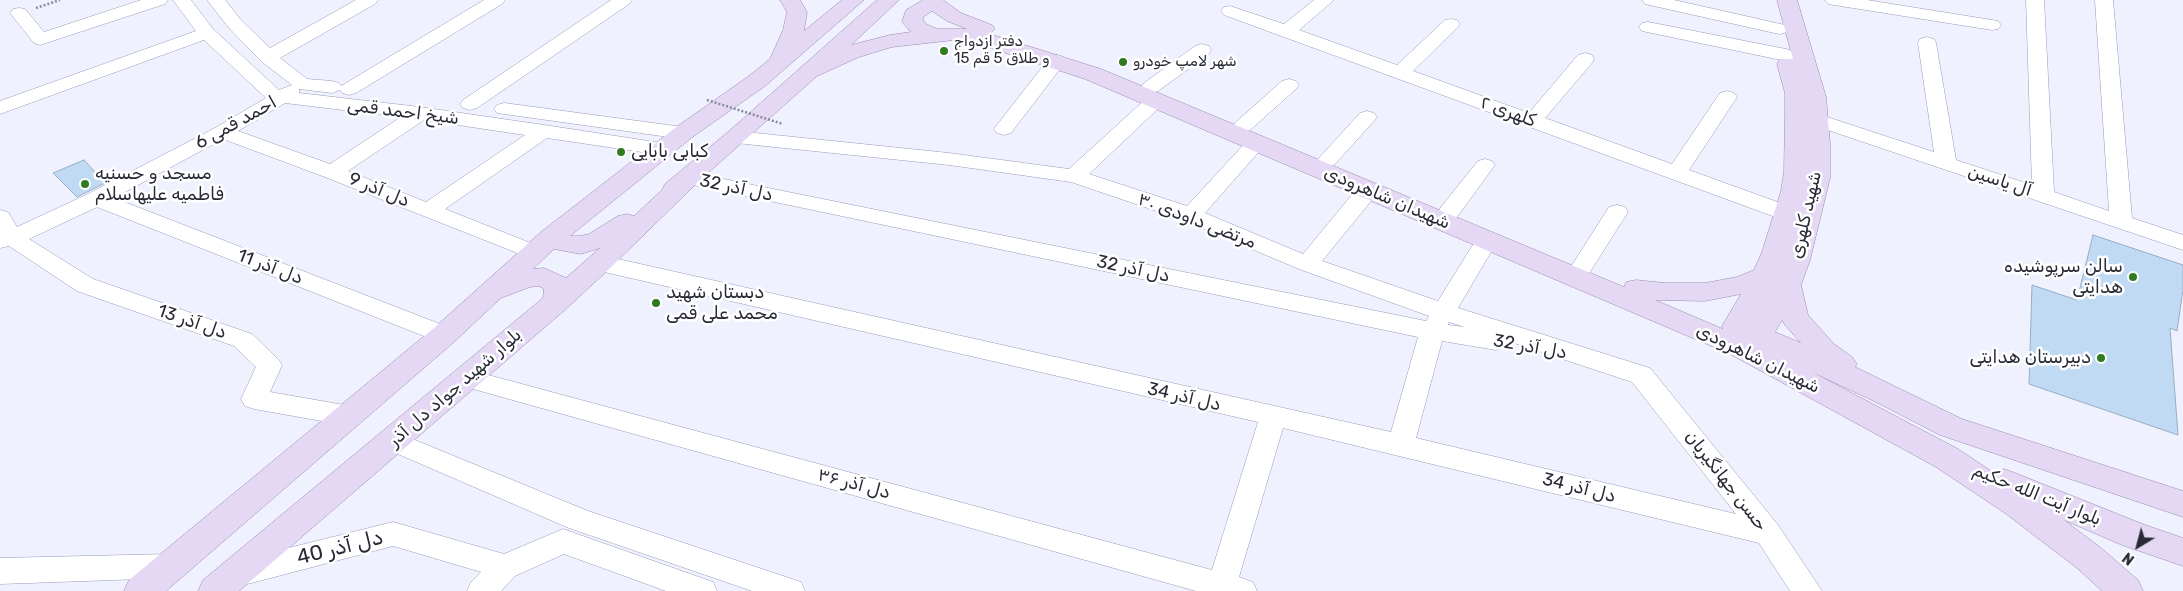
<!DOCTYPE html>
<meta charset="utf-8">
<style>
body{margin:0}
#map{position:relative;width:2183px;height:591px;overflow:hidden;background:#eff1fe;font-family:Rubik,sans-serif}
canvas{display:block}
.north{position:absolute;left:2113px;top:521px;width:50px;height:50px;-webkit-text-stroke:4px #fff;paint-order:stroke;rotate:217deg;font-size:14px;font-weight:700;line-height:20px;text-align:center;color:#282a36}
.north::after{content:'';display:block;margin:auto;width:18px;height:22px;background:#282a36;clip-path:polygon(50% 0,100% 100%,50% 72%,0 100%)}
</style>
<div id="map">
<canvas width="2183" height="591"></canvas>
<div class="north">N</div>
</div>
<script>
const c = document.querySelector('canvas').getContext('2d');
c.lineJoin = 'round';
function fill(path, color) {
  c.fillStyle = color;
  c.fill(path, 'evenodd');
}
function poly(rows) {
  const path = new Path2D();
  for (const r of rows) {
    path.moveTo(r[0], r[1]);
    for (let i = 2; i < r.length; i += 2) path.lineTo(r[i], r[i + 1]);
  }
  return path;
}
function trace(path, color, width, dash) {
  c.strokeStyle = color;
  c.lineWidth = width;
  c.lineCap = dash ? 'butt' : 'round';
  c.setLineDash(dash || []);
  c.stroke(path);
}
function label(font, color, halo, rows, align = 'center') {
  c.font = font + ' Rubik,Vazirmatn,sans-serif';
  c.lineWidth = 5;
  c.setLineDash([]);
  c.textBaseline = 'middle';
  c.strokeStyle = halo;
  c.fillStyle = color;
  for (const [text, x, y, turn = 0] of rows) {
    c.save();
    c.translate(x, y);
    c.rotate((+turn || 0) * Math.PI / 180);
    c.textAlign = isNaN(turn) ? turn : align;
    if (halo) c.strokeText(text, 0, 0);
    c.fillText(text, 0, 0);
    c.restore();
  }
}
const building = poly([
 [84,160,105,183,77,197,53,173,84,160],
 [2093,235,2183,265,2183,290,2177,331,2170,328,2178,435,2029,384,2032,285,2077,300,2093,235]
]);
fill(building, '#c1daf4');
trace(building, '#96adc5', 1);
const minor = poly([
 [141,0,168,0,165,4,40,45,34,43,10,13,13,9,19,8,25,9,44,32,141,0],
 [173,0,191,0,213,29,279,90,292,85,261,61,229,28,207,0,225,0,241,20,270,48,356,0,378,0,375,4,280,58,307,79,332,81,339,83,341,86,484,0,505,0,502,4,356,93,349,95,342,93,340,90,332,93,299,89,299,93,420,107,544,125,662,143,669,145,672,149,669,153,662,155,547,138,445,209,543,248,546,253,543,258,535,260,325,177,223,139,114,198,453,329,456,335,453,341,444,344,97,207,29,239,93,279,252,334,278,359,282,365,270,392,350,406,359,409,363,416,359,423,350,426,254,409,245,406,241,399,256,367,234,346,77,291,9,246,0,248,0,210,8,212,17,227,88,194,215,128,266,98,204,40,0,114,0,101,196,31,173,0],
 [285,103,401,117,330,164,238,131,285,103],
 [424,120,525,135,426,202,348,171,424,120],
 [611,0,632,0,629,4,477,108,470,110,463,108,460,104,463,100,611,0],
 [1314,0,1334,0,1299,30,1397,65,1445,20,1451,19,1457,20,1460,24,1457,28,1413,71,1529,113,1578,55,1585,53,1592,55,1594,59,1592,63,1545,118,1672,164,1720,93,1727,91,1734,93,1737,97,1689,170,1794,208,1797,213,1794,218,1786,220,1778,218,1224,15,1221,11,1224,7,1230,6,1284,24,1314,0],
 [1642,0,1674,0,1785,25,1788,29,1785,33,1779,34,1645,4,1642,0],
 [1825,0,1867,0,1992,20,1998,21,2001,25,1998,29,1992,30,1834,5,1828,4,1825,0],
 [2026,0,2044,0,2054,192,2109,211,2095,0,2113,0,2132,218,2183,235,2183,250,1810,124,1807,120,1810,116,1817,114,1824,116,1934,152,1918,43,1920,39,1927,37,1934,39,1936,43,1956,160,2032,185,2026,0],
 [1648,22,1786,49,1793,51,1795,55,1793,59,1786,61,1642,31,1639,27,1642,23,1648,22],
 [1202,44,1209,46,1211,50,1209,54,1158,91,1151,93,1144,91,1141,87,1144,83,1195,46,1202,44],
 [1057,55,1064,57,1066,61,1011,133,1004,135,997,133,994,129,997,125,1050,57,1057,55],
 [1289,79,1296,81,1299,85,1296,89,1250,130,1243,132,1236,130,1233,126,1236,122,1282,81,1289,79],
 [1156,94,1163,96,1166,100,1163,104,1089,174,1187,206,1249,139,1256,137,1263,139,1266,143,1263,147,1205,213,1303,254,1360,185,1368,183,1376,185,1379,190,1376,195,1322,261,1438,301,1479,235,1487,233,1495,235,1498,240,1458,308,1650,368,1778,525,1822,591,1790,591,1759,543,1283,428,1239,577,1253,582,1257,591,1196,591,466,387,457,385,453,378,457,371,466,369,1212,570,1258,422,600,271,592,268,588,263,592,258,600,255,1391,432,1418,337,689,184,681,183,678,178,681,173,689,172,1426,321,1429,316,1299,269,1183,220,1071,182,949,165,736,143,729,141,726,137,729,133,736,131,949,153,1069,169,1149,96,1156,94],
 [1449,322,1465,327,1448,325,1449,322],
 [1442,341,1496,350,1505,347,1508,341,1632,382,1736,514,1416,438,1442,341],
 [504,103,683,127,690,129,693,133,690,137,683,139,497,113,494,109,497,105,504,103],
 [1367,111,1374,113,1377,117,1374,121,1334,165,1327,167,1320,165,1317,161,1320,157,1360,113,1367,111],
 [1485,159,1492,161,1495,165,1457,217,1449,219,1441,217,1438,212,1441,207,1478,161,1485,159],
 [1617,205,1625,207,1628,212,1590,272,1582,275,1574,272,1570,267,1574,262,1609,207,1617,205],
 [393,431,588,511,801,582,805,591,752,591,569,528,384,448,380,441,384,434,393,431],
 [393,522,504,554,563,529,713,582,717,591,666,591,564,554,515,576,501,591,467,591,471,582,481,572,393,546,236,587,226,583,221,574,226,565,236,561,393,522],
 [171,554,181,557,186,566,181,575,171,578,0,584,0,558,171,554]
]);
const major = poly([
 [780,0,800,0,807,12,804,31,842,0,864,0,765,86,691,138,570,236,580,236,589,234,618,216,627,214,634,216,662,190,665,184,728,132,877,0,899,0,851,45,890,35,911,32,902,22,906,10,923,0,943,0,961,13,992,25,995,29,990,34,1101,69,1624,287,1626,282,1636,280,1665,283,1705,283,1737,277,1754,270,1762,252,1781,191,1784,172,1785,116,1785,93,1777,64,1780,59,1793,59,1777,0,1797,0,1826,97,1830,144,1830,178,1810,260,1801,285,1808,315,1834,344,1852,357,1857,364,1855,367,1962,419,2183,491,2183,517,1940,435,1874,401,1812,372,1958,449,1994,473,2004,469,2015,473,2145,525,2183,538,2183,566,2122,545,2064,520,2101,548,2138,580,2143,591,2102,591,2077,568,2005,513,1936,467,1730,354,1085,79,975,43,954,40,892,47,859,57,817,76,700,180,609,269,566,309,239,591,198,591,203,580,543,298,544,289,539,286,530,287,501,298,454,342,166,591,124,591,129,580,434,328,541,232,675,128,749,76,770,59,783,30,787,12,780,0],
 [932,11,947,21,967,29,937,29,926,24,923,20,923,17,932,11],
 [600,248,566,278,544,268,533,269,554,249,581,254,600,248],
 [1741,294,1722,326,1723,329,1655,300,1705,301,1741,294],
 [1782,320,1785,325,1801,343,1775,332,1782,320]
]);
trace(minor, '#979bb9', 1);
trace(major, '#988aae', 1);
trace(poly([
 [36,8,60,0]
]), '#888a97', 2.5, [2, 2]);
fill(minor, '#fff');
fill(major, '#e5d8f5');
trace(poly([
 [707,100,783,124]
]), '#888a97', 2.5, [2, 2]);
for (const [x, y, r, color] of [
 [944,51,5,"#307a20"],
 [1123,62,5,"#307a20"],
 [621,152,5,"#307a20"],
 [85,184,5,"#307a20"],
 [2133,277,5,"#307a20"],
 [656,303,5,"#307a20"],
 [2101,358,5,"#307a20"]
]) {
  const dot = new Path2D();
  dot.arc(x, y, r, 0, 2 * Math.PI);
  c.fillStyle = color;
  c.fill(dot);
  trace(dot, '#fff', 2);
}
label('15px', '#282a36', '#fff', [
 ["دفتر ازدواج",954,42],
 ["15 و طلاق 5 قم",954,59],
 ["شهر لامپ خودرو",1133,62]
], 'left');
label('18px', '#282a36', '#fff', [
 ["شیخ احمد قمی",403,112,7],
 ["کلهری ۲",1508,112,20],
 ["احمد قمی 6",236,123,-29],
 ["آل یاسین",2000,181,18],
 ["دل آذر 32",736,188,12],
 ["دل آذر 9",379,190,22],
 ["شهیدان شاهرودی",1387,198,23],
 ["شهید کلهری",1806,215,-77],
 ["۳۰ مرتضی داودی",1197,221,21],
 ["دل آذر 11",270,267,21],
 ["دل آذر 32",1133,269,12],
 ["دل آذر 13",192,322,19],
 ["دل آذر 32",1530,347,10],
 ["شهیدان شاهرودی",1758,359,26],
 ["بلوار شهید جواد دل آذر",455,388,-41],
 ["دل آذر 34",1184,397,13],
 ["حسن جهانگیریان",1726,481,52],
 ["دل آذر ۳۶",854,484,15],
 ["دل آذر 34",1579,488,14],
 ["بلوار آیت الله حکیم",2037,495,22]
]);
label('18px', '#282a36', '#fff', [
 ["کبابی بابایی",631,152],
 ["مسجد و حسنیه",95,174],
 ["فاطمیه علیهاسلام",95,195],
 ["سالن سرپوشیده",2123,267,"right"],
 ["هدایتی",2123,288,"right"],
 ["دبستان شهید",666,293],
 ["محمد علی قمی",666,314],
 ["دبیرستان هدایتی",2091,358,"right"]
], 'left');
label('21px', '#282a36', '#fff', [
 ["دل آذر 40",340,548,-14]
]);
</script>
